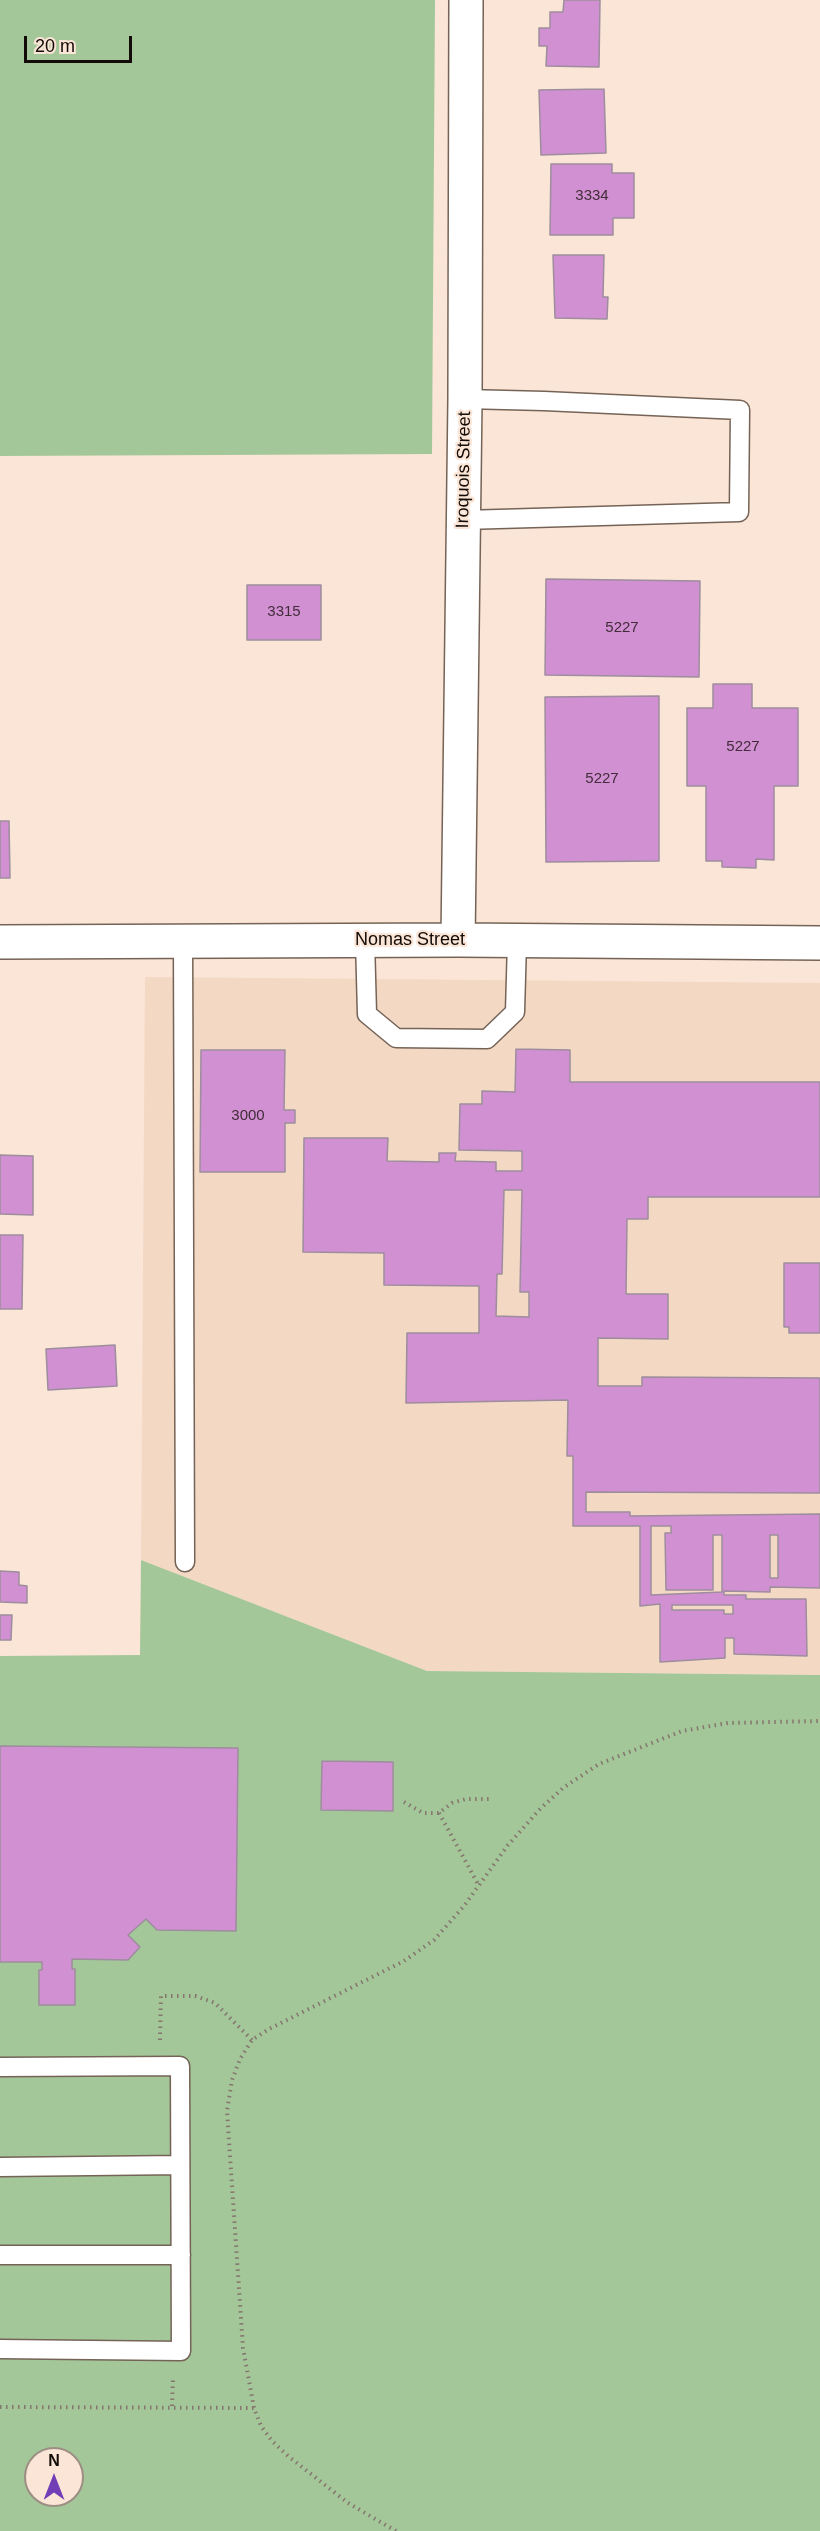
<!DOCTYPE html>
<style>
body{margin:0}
#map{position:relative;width:820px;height:2531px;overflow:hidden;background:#fae5d6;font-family:Arial,sans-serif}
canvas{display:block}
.north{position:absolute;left:24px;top:2447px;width:60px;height:60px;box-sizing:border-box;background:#fae5d6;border:2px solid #9d8e83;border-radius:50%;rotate:0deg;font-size:16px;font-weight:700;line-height:24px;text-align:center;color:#120b07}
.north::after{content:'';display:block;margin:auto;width:21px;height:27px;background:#713eb6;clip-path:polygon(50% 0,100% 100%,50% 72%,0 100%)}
.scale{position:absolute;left:24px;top:36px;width:108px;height:27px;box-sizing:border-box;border:3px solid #120b07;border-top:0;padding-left:8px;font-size:18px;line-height:21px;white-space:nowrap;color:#120b07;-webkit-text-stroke:4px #fae5d6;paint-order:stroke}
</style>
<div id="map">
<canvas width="820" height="2531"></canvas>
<div class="north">N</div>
<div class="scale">20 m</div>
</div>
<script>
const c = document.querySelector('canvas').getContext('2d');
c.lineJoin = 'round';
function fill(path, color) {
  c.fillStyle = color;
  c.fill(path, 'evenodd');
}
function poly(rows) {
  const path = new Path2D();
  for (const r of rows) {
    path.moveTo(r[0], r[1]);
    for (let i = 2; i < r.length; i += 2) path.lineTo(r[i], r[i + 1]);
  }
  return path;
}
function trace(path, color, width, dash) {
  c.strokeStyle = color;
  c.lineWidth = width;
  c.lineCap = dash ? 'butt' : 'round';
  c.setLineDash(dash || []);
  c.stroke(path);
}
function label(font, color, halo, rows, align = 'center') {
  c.font = font + ' Arial,sans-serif';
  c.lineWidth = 4.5;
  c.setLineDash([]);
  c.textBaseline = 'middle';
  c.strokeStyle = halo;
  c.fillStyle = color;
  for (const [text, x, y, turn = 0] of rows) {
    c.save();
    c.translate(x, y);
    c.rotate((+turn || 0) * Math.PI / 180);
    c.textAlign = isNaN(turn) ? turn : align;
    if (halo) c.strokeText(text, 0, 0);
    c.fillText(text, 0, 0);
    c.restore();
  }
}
fill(poly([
 [145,977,820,983,820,1675,427,1671,141,1560]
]), '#f3d8c4');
fill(poly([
 [0,0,435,0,432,454,0,456],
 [141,1560,427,1671,820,1675,820,2531,0,2531,0,1656,140,1655],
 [36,2459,72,2459,72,2495,36,2495]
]), '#a4c79a');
const building = poly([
 [564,0,600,0,599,67,546,66,547,46,539,46,539,28,550,28,550,12,563,12,564,0],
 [604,89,606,153,541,155,539,90,604,89],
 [551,164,612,164,612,173,634,173,634,218,613,218,613,235,550,235,551,164],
 [553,255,604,255,603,297,608,297,607,319,555,318,553,255],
 [546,579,700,581,699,677,545,675,546,579],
 [247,585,321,585,321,640,247,640,247,585],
 [713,684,752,684,752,708,798,708,798,786,774,786,774,860,756,859,756,868,722,867,722,861,706,861,706,786,687,786,687,708,713,708,713,684],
 [659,696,659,861,546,862,545,697,659,696],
 [0,821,9,821,10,878,0,878,0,821],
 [516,1049,570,1050,570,1082,820,1082,820,1197,648,1197,648,1219,627,1219,626,1294,668,1294,668,1339,598,1338,598,1386,642,1386,642,1377,820,1378,820,1493,586,1492,586,1512,630,1512,630,1516,820,1514,820,1588,770,1587,770,1592,724,1591,724,1595,746,1595,746,1599,806,1599,807,1656,734,1654,734,1638,725,1638,725,1658,660,1662,660,1604,640,1606,640,1526,573,1526,573,1456,567,1456,568,1400,406,1403,407,1333,479,1333,479,1286,384,1285,384,1253,303,1252,304,1138,388,1138,387,1161,439,1162,439,1153,456,1153,455,1161,496,1162,496,1171,522,1171,522,1151,459,1150,460,1104,482,1104,482,1091,515,1092,516,1049],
 [504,1190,522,1190,520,1292,529,1292,529,1317,496,1316,497,1274,502,1274,504,1190],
 [651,1526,671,1526,671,1533,665,1533,666,1590,713,1590,713,1535,722,1535,722,1592,651,1595,651,1526],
 [770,1535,778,1535,778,1578,770,1578,770,1535],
 [672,1605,733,1605,733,1614,724,1614,724,1610,672,1610,672,1605],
 [201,1050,285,1050,284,1110,295,1110,295,1123,285,1123,285,1172,200,1172,201,1050],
 [0,1155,33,1156,33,1215,0,1214,0,1155],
 [0,1235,23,1235,22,1309,0,1309,0,1235],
 [784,1263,820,1263,820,1333,789,1333,789,1327,784,1327,784,1263],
 [115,1345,117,1386,48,1390,46,1349,115,1345],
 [0,1571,19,1572,19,1585,27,1586,27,1603,0,1602,0,1571],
 [0,1615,12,1615,11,1640,0,1640,0,1615],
 [0,1746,238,1748,236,1931,157,1930,146,1919,128,1935,140,1947,128,1960,72,1959,72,1969,75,1969,75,2005,39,2005,39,1970,42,1970,42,1962,0,1962,0,1746],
 [322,1761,393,1762,393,1811,321,1810,322,1761]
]);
fill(building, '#d190d2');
trace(building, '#9d8d9d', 1.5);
const lane = poly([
 [464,520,739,512,740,410,544,401,465,399],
 [183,940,185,1562],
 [365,940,367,1014,396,1038,487,1039,515,1012,517,941],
 [0,2067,180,2066,181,2351,0,2349],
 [0,2167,180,2165],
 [0,2255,181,2255]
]);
const street = poly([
 [458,940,465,399,466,0],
 [0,942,458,940,820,943]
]);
trace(lane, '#746356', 21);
trace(street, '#746356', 36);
trace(poly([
 [404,1802,423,1813,439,1813,452,1803,466,1799,492,1799],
 [439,1813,478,1884],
 [160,2040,161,1996,195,1996,215,2003,252,2040],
 [172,2406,173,2379],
 [0,2407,254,2408],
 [396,2531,348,2503,288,2456,272,2441,261,2426,254,2408,243,2348,227,2111,232,2080,240,2059,252,2040,269,2029,404,1961,434,1940,464,1906,508,1845,539,1810,563,1788,599,1764,682,1731,728,1723,820,1721]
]), '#84766d', 4, [1.5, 4.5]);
trace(lane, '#fff', 18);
trace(street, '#fff', 33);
label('15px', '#422c3a', null, [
 ["3334",592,196],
 ["3315",284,612],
 ["5227",622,628],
 ["5227",743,747],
 ["5227",602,779],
 ["3000",248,1116]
]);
label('18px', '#120b07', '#fae5d6', [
 ["Iroquois Street",464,470,-89],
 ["Nomas Street",410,940]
]);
</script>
